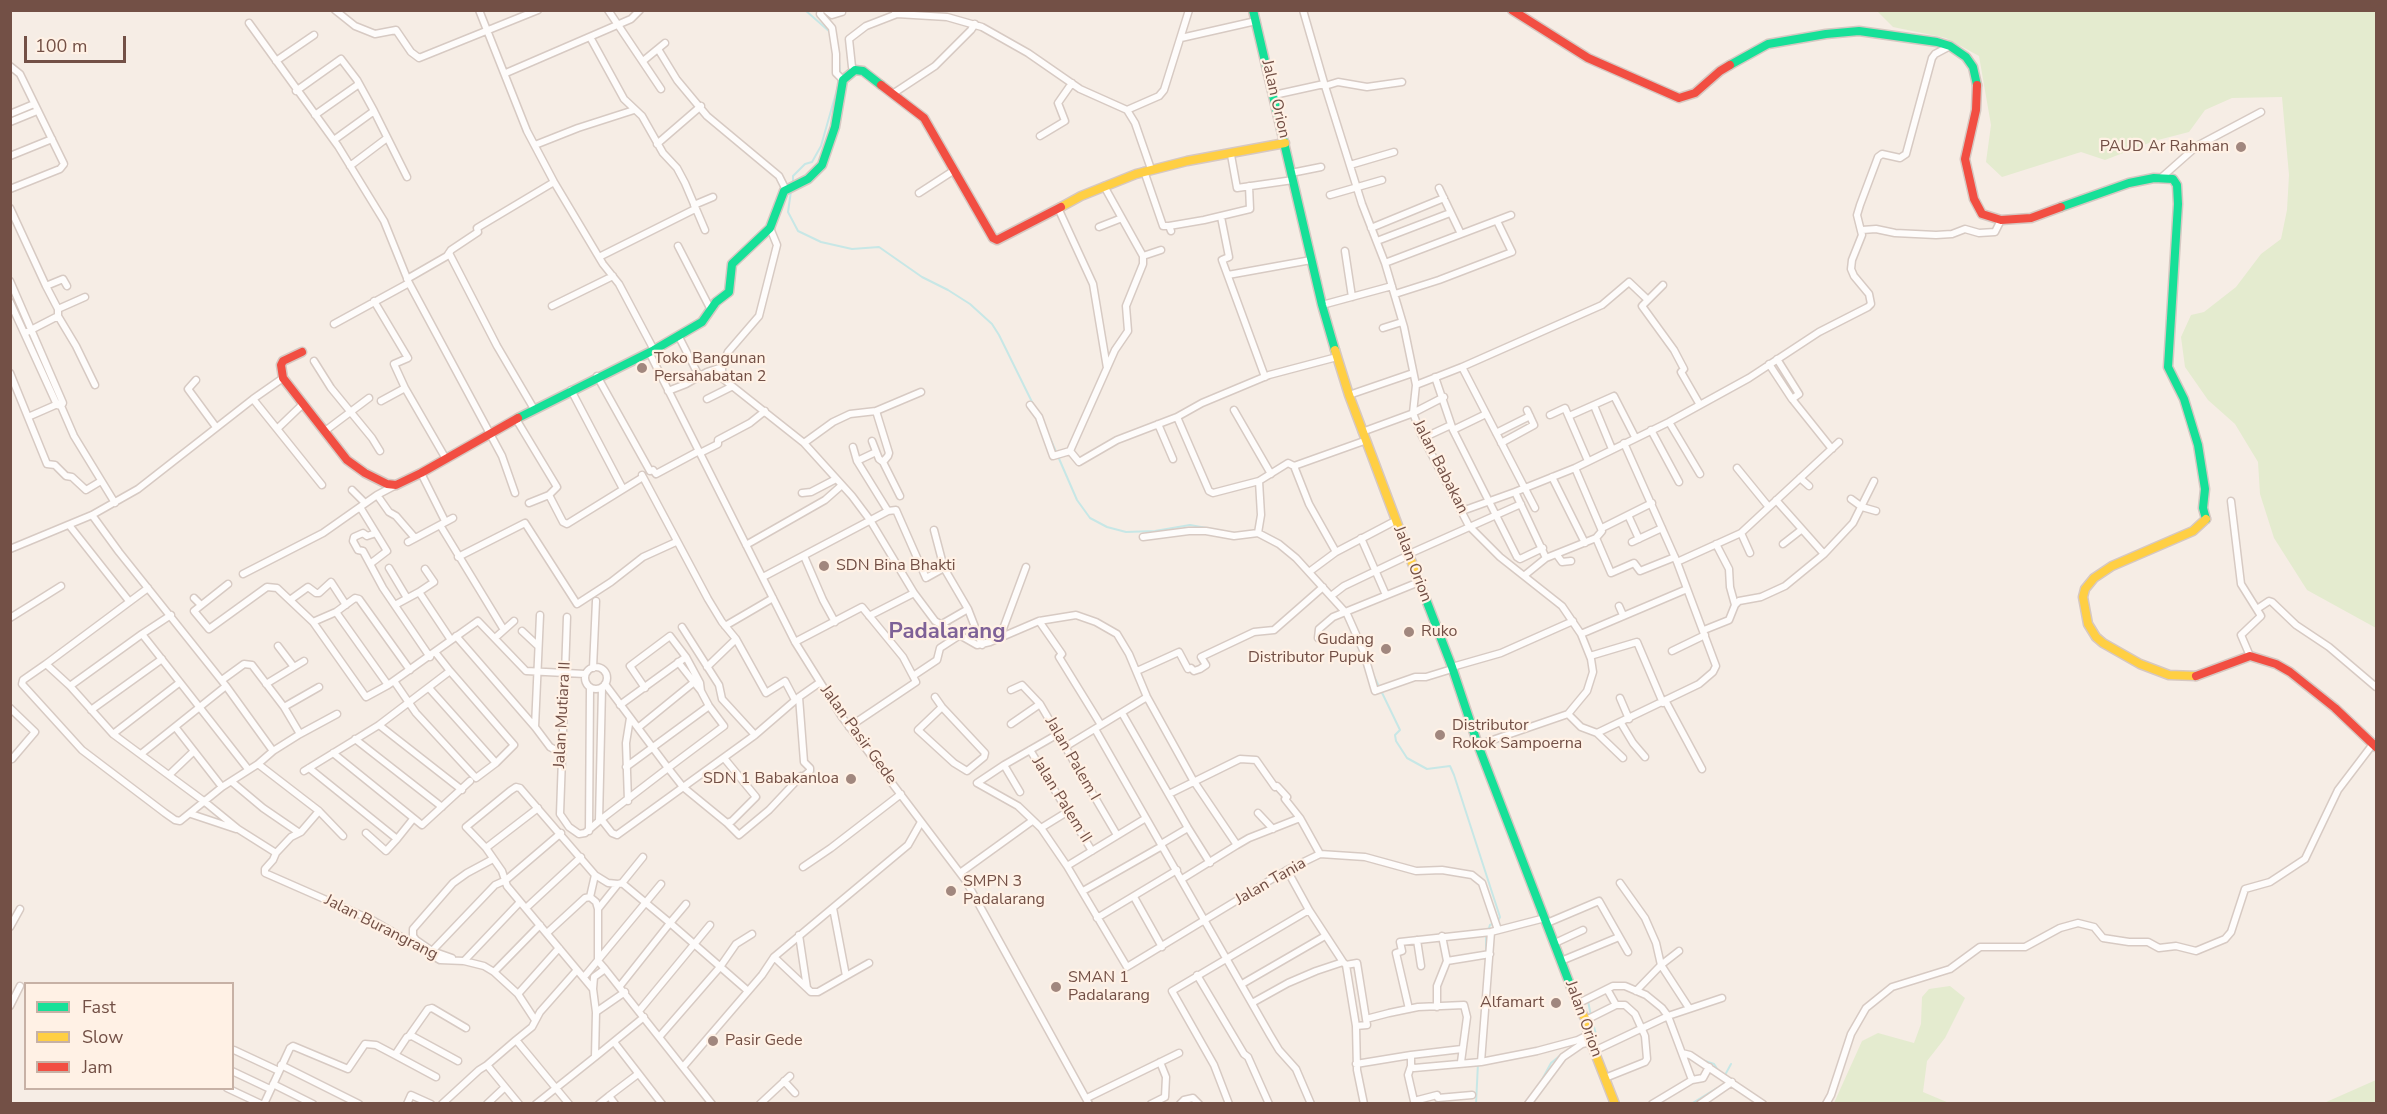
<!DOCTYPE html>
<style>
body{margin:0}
#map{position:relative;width:2387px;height:1114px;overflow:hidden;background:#f6ede5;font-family:"Nunito Sans",sans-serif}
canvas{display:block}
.frame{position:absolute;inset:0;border:12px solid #735046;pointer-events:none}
.legend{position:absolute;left:24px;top:982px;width:210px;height:108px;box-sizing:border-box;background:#fff1e5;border:2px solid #c7b1a5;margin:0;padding:8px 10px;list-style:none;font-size:18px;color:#735046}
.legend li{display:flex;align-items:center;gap:12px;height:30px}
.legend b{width:30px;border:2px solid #c7b1a5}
.scale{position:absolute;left:24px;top:36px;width:102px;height:27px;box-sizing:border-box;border:3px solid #735046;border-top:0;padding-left:8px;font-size:18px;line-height:21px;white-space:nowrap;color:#735046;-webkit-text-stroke:4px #fff1e5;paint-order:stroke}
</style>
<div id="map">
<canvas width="2387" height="1114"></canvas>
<div class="frame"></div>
<ul class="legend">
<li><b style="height:8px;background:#16e098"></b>Fast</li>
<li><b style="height:8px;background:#ffcf43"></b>Slow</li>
<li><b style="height:8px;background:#f24e42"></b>Jam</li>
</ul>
<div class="scale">100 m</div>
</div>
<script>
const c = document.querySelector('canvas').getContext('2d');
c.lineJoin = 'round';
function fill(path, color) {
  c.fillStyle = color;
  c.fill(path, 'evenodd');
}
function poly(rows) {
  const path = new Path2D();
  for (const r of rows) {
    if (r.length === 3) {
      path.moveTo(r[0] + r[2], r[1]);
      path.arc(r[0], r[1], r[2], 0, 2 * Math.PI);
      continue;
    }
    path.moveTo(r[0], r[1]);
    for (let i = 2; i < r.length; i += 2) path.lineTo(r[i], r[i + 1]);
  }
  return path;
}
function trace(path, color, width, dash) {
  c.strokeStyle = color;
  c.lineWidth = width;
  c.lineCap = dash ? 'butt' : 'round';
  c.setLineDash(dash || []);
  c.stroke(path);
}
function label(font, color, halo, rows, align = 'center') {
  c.font = font + ' "Nunito Sans",sans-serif';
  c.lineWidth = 4.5;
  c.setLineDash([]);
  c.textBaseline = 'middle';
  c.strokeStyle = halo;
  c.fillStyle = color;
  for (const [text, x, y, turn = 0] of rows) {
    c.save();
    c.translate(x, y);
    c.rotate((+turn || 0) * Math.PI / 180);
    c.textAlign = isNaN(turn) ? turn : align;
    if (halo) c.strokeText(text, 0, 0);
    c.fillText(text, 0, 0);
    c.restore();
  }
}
fill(poly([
 [1877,11,2376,11,2376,628,2307,590,2274,538,2260,494,2258,462,2235,424,2208,400,2185,367,2181,337,2191,315,2204,312,2236,287,2261,254,2281,239,2287,210,2289,175,2282,97,2232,98,2205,110,2189,132,2154,141,2105,160,2081,152,2002,177,1986,162,1991,125,1979,56,1946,38,1893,27],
 [1950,986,1965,998,1945,1038,1927,1061,1923,1092,1949,1103,1834,1103,1862,1041,1878,1033,1914,1043,1921,1024,1922,997,1929,989],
 [2376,1080,2376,1103,2324,1103]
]), '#e4ebcf');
trace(poly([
 [805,10,830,32],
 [839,60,840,75],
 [793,182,793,176,805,164,812,162,821,146,838,86],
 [791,191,788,212,798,231,821,242,852,249,879,247,922,277,948,290,970,304,992,324,999,335,1033,404],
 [1050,438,1077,500,1090,518,1107,527,1126,532,1155,531,1190,525,1234,533,1256,531],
 [1262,532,1276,539],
 [1319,579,1332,593],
 [1372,672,1400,730,1395,735,1396,741,1407,758,1427,769,1450,766,1454,775,1500,917,1498,921,1490,925,1486,937,1486,953],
 [1588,1001,1591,1016],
 [1592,1020,1596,1034,1593,1036],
 [1702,1060,1714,1064,1720,1073],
 [1725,1075,1731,1064],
 [1539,1085,1551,1063,1562,1054],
 [1476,1104,1478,1063],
 [1691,1104,1717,1088]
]), '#c7e7e6', 2);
const street = poly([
 [335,10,355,26,375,34,396,30,411,52,419,58,538,10],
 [479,10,527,131,554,182,603,264,619,284,654,350],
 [608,10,661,89],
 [821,10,820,14,832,28,836,54,836,73,843,80],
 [826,10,832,15,842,12],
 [894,10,897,14,947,17,982,27,1028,53,1080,89,1127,110,1135,123,1151,169],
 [1303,10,1325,86,1362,204,1385,263,1404,327,1416,385,1413,413,1421,434,1469,526,1500,557,1562,606,1581,634,1591,659,1593,672,1587,691,1568,714,1478,745],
 [249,23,338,146,384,221,409,283,502,456,515,493],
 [590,37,624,99,642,116,663,153,677,168,685,183,705,230],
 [1181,38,1256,21],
 [658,49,677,80,707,116,779,176,786,190],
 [276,61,314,35],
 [643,61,665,43],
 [10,66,20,74,64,164,60,169,10,189],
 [855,70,852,67,849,39,866,26,897,14],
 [506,73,631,19,640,10],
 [1325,86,1338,82,1367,87,1402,82],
 [296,91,341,59,357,80,374,111],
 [894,93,935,66,971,30,975,24],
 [1274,95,1324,84],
 [1127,110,1159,96,1164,90,1189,10],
 [10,114,34,104],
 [315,115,359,84],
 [10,122,37,111],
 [1040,136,1065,121,1058,103,1072,83],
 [334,140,374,111,407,177],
 [657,144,701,106],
 [535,145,578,128,634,110],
 [1231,155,1237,188,1293,180],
 [10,156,52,139],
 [1350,165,1394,152],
 [350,166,387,138],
 [1144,171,1163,226,1169,226,1171,231],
 [1291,173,1321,167],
 [2162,177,2197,146,2261,112],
 [1104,186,1143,256,1143,264,1126,306,1128,331,1115,350,1107,368],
 [1439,188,1461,234],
 [919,193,953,171],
 [1330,195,1382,180],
 [694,205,713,197],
 [10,208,46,286,58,309,58,316,25,333],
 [1058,208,1093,284,1107,368,1070,451],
 [1221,217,1229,257,1222,260,1265,377],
 [1169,226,1204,220,1250,209,1249,186],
 [1099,227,1122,218],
 [770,228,777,245,759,316,728,352,722,366,722,378,804,443,852,496,870,520,914,593,935,621,977,645,990,642,1039,621,1076,615,1096,622,1117,634,1129,654,1147,697,1193,780,1237,845,1182,879],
 [1371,228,1444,198],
 [1862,230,1876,229,1895,233,1936,235,1952,234,1965,229,1979,233,1995,232,2001,220],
 [1377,241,1450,213],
 [678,246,711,310],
 [1345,251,1352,297],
 [449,253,497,346,534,409],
 [1143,256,1161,250],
 [599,257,695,209],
 [1385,263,1511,215],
 [1228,275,1311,260],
 [407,279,447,256,451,250,478,232,477,228,554,182],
 [10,281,63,403,61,406],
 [1663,285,1642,306,1674,350,1684,369,1681,372,1700,405],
 [46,286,63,279,67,286],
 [1395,294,1439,280,1512,252,1497,221],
 [374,301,408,358,394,364,405,388,381,401],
 [10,302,57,405,61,406,74,436,115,503],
 [1322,305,1392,286],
 [552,306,613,276],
 [58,309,85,297],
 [58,316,76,346,95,385],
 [334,324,409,283],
 [1383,328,1402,322],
 [679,337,699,376],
 [649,352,795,642,842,717,966,881,1089,1104],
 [1777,359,1799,394,1792,399,1832,449],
 [314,361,331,388,372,438,380,451],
 [1769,364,1792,399],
 [1462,367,1535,508],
 [10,373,47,464,55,465,66,476,72,477,86,490,101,481],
 [597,376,650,471,653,470,656,474,699,451],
 [1435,377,1453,430,1517,557,1520,559,1543,548],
 [196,380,188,389,216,427],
 [1416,385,1462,367,1602,305,1629,282,1648,300],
 [405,388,446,459],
 [571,390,623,489],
 [668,391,686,384,707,372,722,367],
 [1349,395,1413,373],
 [253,399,322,485],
 [707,399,731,387],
 [1030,405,1039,417,1053,456,1070,451],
 [1595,408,1612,449],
 [1234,410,1271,474],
 [876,411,889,453,888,456,883,462,900,496],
 [1550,415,1565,408,1588,461],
 [1569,416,1614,396,1635,437],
 [28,417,60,403],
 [1177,417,1209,491,1213,493,1259,481,1288,463,1294,466,1364,441],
 [516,419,557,487,549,495,529,503],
 [1669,422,1700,474],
 [1158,424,1173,459],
 [277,429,303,404],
 [1453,430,1486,414],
 [1651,430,1679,482],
 [325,431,369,398],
 [1362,432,1411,414,1444,397],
 [1496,433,1530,416],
 [1423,438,1451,425],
 [872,441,879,459,883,462],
 [804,443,833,422,850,414,876,411,921,392],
 [1501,443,1534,425,1527,410],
 [1070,451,1079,462,1117,440,1177,417,1202,403,1269,375,1337,357],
 [700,453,718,444,718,440,750,423,765,411],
 [857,461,876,452],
 [1294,466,1309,504,1336,552],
 [1737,468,1768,506],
 [421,473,445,521],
 [643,477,708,599,722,622,736,639,766,693,785,681,795,700],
 [1552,477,1585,543],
 [1800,478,1809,486],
 [352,490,365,503],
 [1515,492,1546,558,1525,575],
 [802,493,811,492,836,479],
 [377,495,389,512,396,516,415,538],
 [549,495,563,522,567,524,643,477,642,475],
 [1851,499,1862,507,1876,511],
 [1776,500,1824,554],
 [2231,501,2241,584,2261,616,2241,635,2250,656],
 [360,507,387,551,370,564],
 [888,511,896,510,926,578,944,568],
 [1462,511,1515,492,1575,468,1669,422,1749,378,1819,332,1868,307,1871,304,1869,294,1854,276,1851,269,1852,260,1862,235,1857,215,1860,205,1878,157,1882,154,1900,158,1906,154,1932,58,1935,54,1950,46],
 [92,515,119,552,226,686,141,754],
 [1628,515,1639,539],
 [69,525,129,601],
 [440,525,504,630],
 [1602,528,1652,503],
 [934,530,944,568,968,609,942,624],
 [376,533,367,536,363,533,354,537,353,541,358,550,363,551,383,588,430,657],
 [1258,533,1261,515,1259,481],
 [1741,533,1750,553],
 [1143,537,1189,531,1206,531,1234,536,1258,533,1279,544,1296,558,1347,614,1363,650,1375,691,1415,677,1426,677,1452,669],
 [1361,538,1386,595],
 [1596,538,1611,573,1634,563,1640,571,1675,557],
 [408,542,453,518],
 [1632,542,1662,528],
 [1716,544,1729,569,1730,587,1735,605],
 [1783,544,1801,530],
 [746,545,825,500,842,485],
 [10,549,92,515,138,489,253,399,283,378],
 [1409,554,1521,504],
 [1557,555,1562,562,1571,561],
 [804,556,823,600,835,622],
 [458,557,525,523,577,604,611,582,643,557,676,542],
 [1546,558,1596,538,1602,531,1575,468],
 [1677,562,1741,533,1839,442],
 [389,568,407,598],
 [1309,572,1336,552,1395,521],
 [243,574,323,533,377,495,396,485],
 [763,577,888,511,857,461,853,447],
 [228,584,194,611,209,629,267,587,277,588,313,622,366,697,388,685,478,621,526,671,585,674],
 [148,588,46,664,70,686,113,734,205,802,238,829,276,853],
 [419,592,434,582,425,569],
 [1331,596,1344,586,1409,555],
 [194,598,201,605],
 [290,600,308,587,316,593,319,593,331,582,346,605],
 [395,605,419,592,451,640],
 [1619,606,1623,615],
 [968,609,982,645],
 [2257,609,2269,601,2272,602,2296,625,2329,647,2376,687],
 [336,612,355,598,359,599,410,670],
 [869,616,914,593],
 [567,617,560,814,569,827,579,834,585,833,599,821],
 [10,618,61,586],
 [1039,621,1062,654,1059,657,1101,725],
 [313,622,336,612,388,685],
 [725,626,773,598],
 [682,627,719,685,722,699,755,735],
 [1704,630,1729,620,1735,605,1739,601,1761,597,1785,586,1824,554,1853,523,1874,481],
 [522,631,538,646],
 [142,634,171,615],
 [1581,634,1687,589],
 [456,636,535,727,550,747,561,753],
 [1000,637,1026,567],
 [495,638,514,621],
 [1318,638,1319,629,1333,617,1419,582],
 [795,642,862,607,903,657,913,676],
 [1672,651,1705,635],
 [1590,656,1637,642,1663,703],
 [678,662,701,691],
 [46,664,23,680,22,684,82,750,165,813,175,820,180,821,222,787,258,764,319,811,301,832,291,837,276,853,273,860,265,869,265,873,372,920,440,960,464,961,484,966,494,972,518,994,535,1020],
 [596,678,11],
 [294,667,304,661],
 [707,667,736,639],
 [1452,667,1501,653,1573,621],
 [593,668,596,601],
 [1137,671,1179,652,1188,669,1191,668,1194,671,1200,669,1206,665,1201,657,1254,632,1274,630,1323,587],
 [222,680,244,664,252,665,284,707,300,734,273,751],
 [394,681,416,713,476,778,496,763,514,745,450,671],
 [266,684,294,667,278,646],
 [70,686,142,634,248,769],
 [226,686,273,751,258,764],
 [429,688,496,763],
 [602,688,599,821,668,768,605,684],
 [645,688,630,666,670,636,686,657,700,683,701,691,709,706,724,726,668,768,683,787,727,823,732,821,756,797,724,758],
 [1011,690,1022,685,1040,704,1117,835],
 [935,697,942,707,985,753,984,757,967,771,954,763,918,730,942,707],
 [1620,698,1629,719],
 [1666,702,1702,769],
 [620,705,686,657],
 [284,707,319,687],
 [10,708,35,732,12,759],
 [91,710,162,659],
 [1122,713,1188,828,1210,863],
 [1568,714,1581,727,1597,733,1699,684,1713,672,1716,666,1677,562,1624,443],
 [1621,723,1633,743,1645,757],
 [1011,724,1040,704],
 [379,725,462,790],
 [535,727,540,615],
 [639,727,693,683],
 [849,727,916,682,913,676,937,660,940,648,960,635],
 [176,728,222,787],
 [1095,729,1270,1035,1279,1050,1296,1069,1311,1104],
 [1597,733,1623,758],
 [113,734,179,683],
 [300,734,337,714],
 [1058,734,1004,765,977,783,1018,806,1041,828,1067,866,1127,967,1287,870,1320,854,1365,857,1416,871,1442,870,1472,875,1482,883,1498,930],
 [355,739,442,807],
 [1065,747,1147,697],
 [1030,750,1092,851],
 [333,753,422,825,470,781],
 [1004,765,1020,792],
 [626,767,709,706],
 [309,768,397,839,413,819],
 [304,771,379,725,450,671,435,652],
 [169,775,194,751],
 [232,782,263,808,298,832],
 [1169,794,1240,759,1256,760,1275,787,1277,786,1287,797,1285,799,1300,818,1320,854],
 [628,801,626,743,630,718],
 [319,811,343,836],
 [1258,813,1273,829],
 [191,814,236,829],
 [601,819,612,833,617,835,755,735,799,697,819,683],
 [727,823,739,835,769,810,801,776,803,777,810,771,810,768,804,762,799,697],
 [1041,828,1067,812],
 [589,831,590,688],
 [366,833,386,851,397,839],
 [1161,844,1188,828],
 [1237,845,1249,838,1300,818],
 [486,848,538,808],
 [1067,866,1146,818],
 [803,867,831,848,901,794],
 [960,873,1032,821],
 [595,875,520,788,516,787,510,791,466,827,486,848,502,871,507,886,593,989,594,977,605,969,712,1104],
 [622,883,643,857],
 [1620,883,1645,918,1656,943,1661,965,1689,1008],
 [1083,891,1162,846],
 [590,897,595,875,608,883,618,884],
 [1134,897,1162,947],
 [526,908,581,857],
 [1309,910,1343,962],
 [1097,918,1177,870],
 [1547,923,1599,901,1628,952],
 [10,927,20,909],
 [547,933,585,898,590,897,596,902,598,909],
 [799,935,807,988],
 [1417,940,1421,966],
 [1555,943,1583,930],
 [432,951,495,885,506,880,561,833],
 [774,957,811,992,818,992,846,976,833,908],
 [452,958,432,951,416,940,413,936,413,929,453,883,467,873,493,859],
 [464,961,520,902],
 [1447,961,1490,954],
 [1561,961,1619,937],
 [1346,965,1356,1026,1357,1070,1364,1104],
 [605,969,598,961,598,909,618,884,622,883,670,923,686,904],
 [494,972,540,925],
 [1197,975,1244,1054,1248,1057,1269,1104],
 [846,976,869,963],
 [584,977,661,884],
 [1242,984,1325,936],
 [620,986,670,923,748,991],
 [593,989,596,1012,595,1057,644,1017],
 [1607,989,1616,1005],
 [1636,991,1661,965,1679,951],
 [518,994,559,948],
 [1252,1003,1288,983,1316,971,1343,962,1346,965,1357,963,1366,1019],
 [1577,1004,1613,986,1625,986,1646,995,1662,1008,1668,1016,1692,1080],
 [10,1006,20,986],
 [1437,1007,1437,986,1447,961,1442,936],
 [1409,1009,1396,953,1402,951,1400,942,1491,932,1545,918],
 [639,1011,710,925],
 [596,1012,625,992],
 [1586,1020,1616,1005,1625,1005,1635,1014,1645,1036,1647,1059,1645,1062,1605,1078],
 [1356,1026,1367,1025,1366,1019,1389,1013,1418,1007,1464,1005,1467,1017,1461,1062],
 [409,1036,428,1009,432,1008,466,1028],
 [660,1036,720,967,736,944,752,934],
 [614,1042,662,1104],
 [234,1050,279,1071],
 [1594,1051,1668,1016,1722,998],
 [1682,1053,1690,1055,1763,1104],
 [395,1055,436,1077],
 [1411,1055,1411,1066,1414,1068,1481,1062,1537,1051,1578,1040,1588,1035],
 [1481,1062,1491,932],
 [1356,1064,1411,1055,1462,1049],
 [281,1065,359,1104],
 [487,1065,516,1040],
 [1411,1066,1408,1075,1414,1101,1437,1095,1438,1098,1472,1095],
 [683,1067,762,975,774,957,908,845,921,822],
 [232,1071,270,1089],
 [784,1081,795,1093],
 [273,1084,313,1104],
 [227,1088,261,1104],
 [609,1096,638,1074],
 [1087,1098,1179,1053],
 [264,1104,290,1048,293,1046,348,1069,365,1044,376,1045,395,1055,407,1037,412,1036,458,1061],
 [407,1104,411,1095,431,1104],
 [442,1104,479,1070,487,1065,519,1104],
 [487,1104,505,1087],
 [536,1104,595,1057],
 [569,1104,516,1040,532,1027,540,1012,577,970],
 [599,1104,609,1096,615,1104],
 [760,1104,790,1076],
 [1151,1104,1165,1097,1166,1077,1160,1062],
 [1180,1104,1184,1100,1193,1098,1199,1104],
 [1229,1104,1214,1065,1172,991,1309,910,1287,870],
 [1528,1104,1563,1057,1582,1044,1591,1042],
 [1652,1104,1692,1080,1703,1078,1709,1067],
 [1700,1104,1732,1082],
 [1826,1104,1831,1095,1851,1034,1866,1008,1892,987,1950,969,1980,947,2025,947,2060,928,2078,923,2094,927,2103,938,2129,942,2148,942,2159,948,2176,946,2196,951,2225,939,2231,932,2245,889,2270,882,2305,859,2338,790,2373,744]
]);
const fast = poly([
 [1253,10,1322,305,1335,350],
 [1730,65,1768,44,1826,34,1859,31,1937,42,1950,46,1966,57,1973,67,1977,85],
 [2061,207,2129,183,2154,178,2173,179,2177,185,2178,204,2168,367,2184,399,2198,445,2205,489,2203,508,2206,519],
 [518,418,654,350,702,322,716,302,729,292,732,264,770,228,784,191,808,179,822,165,835,127,843,80,855,70,863,71,881,85],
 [1420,584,1452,667,1478,745,1579,1008]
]);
const slow = poly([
 [1061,207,1081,196,1136,174,1187,161,1285,143],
 [1335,350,1349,395,1420,584],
 [2196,676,2169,675,2140,664,2103,643,2096,637,2088,624,2083,597,2085,589,2094,578,2112,566,2193,531,2206,519],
 [1579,1008,1586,1020,1588,1035,1615,1104]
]);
const jam = poly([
 [1512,10,1588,58,1679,98,1695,93,1720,71,1730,65],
 [881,85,924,118,993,238,997,240,1061,207],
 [1977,85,1976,110,1965,159,1974,199,1982,214,2001,220,2031,218,2061,207],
 [302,352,283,361,281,365,283,378,347,460,365,473,387,484,396,485,421,473,518,418],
 [2196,676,2250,656,2276,664,2290,672,2335,708,2376,747]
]);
trace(street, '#d7cac3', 9);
trace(fast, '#d6c8c2', 11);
trace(slow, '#d6c8c2', 11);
trace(jam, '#d6c8c2', 11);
trace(street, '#fefcfb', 6);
trace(fast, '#16e098', 8);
trace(slow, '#ffcf43', 8);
trace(jam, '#f24e42', 8);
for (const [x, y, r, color] of [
 [2241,147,6,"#a1877e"],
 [642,368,6,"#a1877e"],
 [824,566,6,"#a1877e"],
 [1409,632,6,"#a1877e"],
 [1386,649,6,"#a1877e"],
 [1440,735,6,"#a1877e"],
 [851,779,6,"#a1877e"],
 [951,891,6,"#a1877e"],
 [1056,987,6,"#a1877e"],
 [1556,1003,6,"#a1877e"],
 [713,1041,6,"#a1877e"]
]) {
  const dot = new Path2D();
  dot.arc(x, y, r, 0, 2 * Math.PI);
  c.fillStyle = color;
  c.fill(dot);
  trace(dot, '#fff1e5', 2);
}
label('16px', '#735046', '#fff1e5', [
 ["Jalan Orion",1275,99,77],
 ["Jalan Babakan",1440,467,63],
 ["Jalan Orion",1412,564,69],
 ["Jalan Mutiara II",563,715,-87],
 ["Jalan Pasir Gede",858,735,54],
 ["Jalan Palem I",1072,759,60],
 ["Jalan Palem II",1061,800,58],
 ["Jalan Tania",1271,882,-30],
 ["Jalan Burangrang",381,928,27],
 ["Jalan Orion",1583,1019,70]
]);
label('16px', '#735046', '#fff1e5', [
 ["PAUD Ar Rahman",2229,147,"right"],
 ["Toko Bangunan",654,359],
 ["Persahabatan 2",654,377],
 ["SDN Bina Bhakti",836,566],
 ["Ruko",1421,632],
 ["Gudang",1374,640,"right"],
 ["Distributor Pupuk",1374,658,"right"],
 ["Distributor",1452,726],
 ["Rokok Sampoerna",1452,744],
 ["SDN 1 Babakanloa",839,779,"right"],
 ["SMPN 3",963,882],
 ["Padalarang",963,900],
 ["SMAN 1",1068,978],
 ["Padalarang",1068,996],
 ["Alfamart",1544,1003,"right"],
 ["Pasir Gede",725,1041]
], 'left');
label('bold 22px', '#7e6197', '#fff1e5', [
 ["Padalarang",947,633]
]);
</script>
